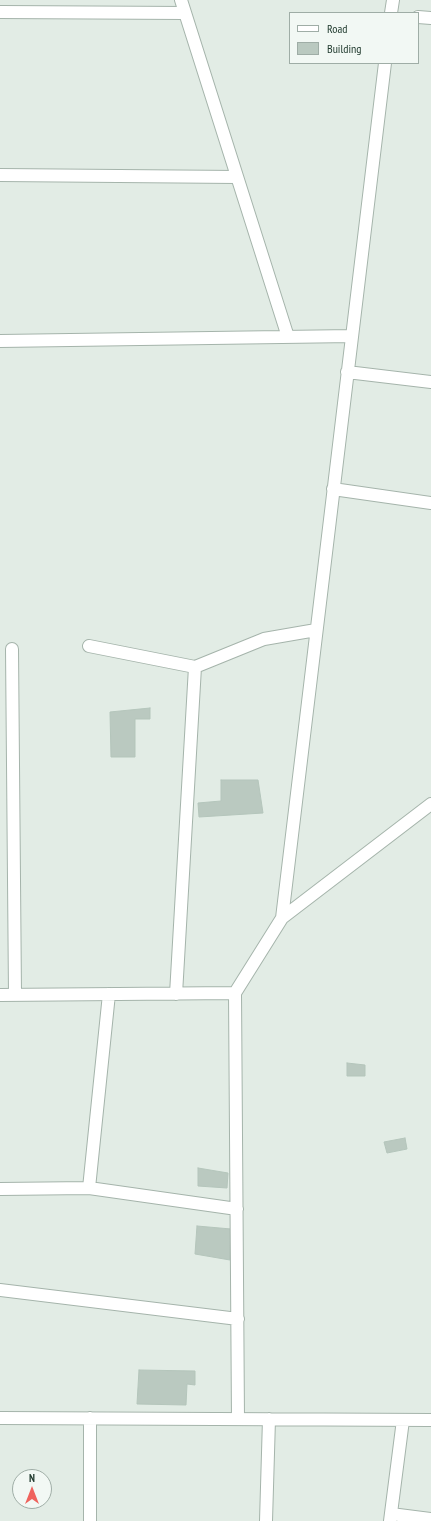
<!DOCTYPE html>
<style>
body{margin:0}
#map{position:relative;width:431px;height:1521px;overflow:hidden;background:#e2ece5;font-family:"PT Sans Narrow",sans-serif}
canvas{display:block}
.legend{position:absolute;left:289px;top:12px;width:130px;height:52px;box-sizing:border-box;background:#f2f8f4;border:1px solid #9fada6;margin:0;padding:5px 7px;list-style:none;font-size:12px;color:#223c30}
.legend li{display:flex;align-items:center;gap:8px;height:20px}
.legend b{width:20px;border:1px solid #9fada6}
.north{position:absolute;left:12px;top:1469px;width:40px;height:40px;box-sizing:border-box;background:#f2f8f4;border:1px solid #9fada6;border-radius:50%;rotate:0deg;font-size:11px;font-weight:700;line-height:16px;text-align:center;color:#223c30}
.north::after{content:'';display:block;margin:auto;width:14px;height:18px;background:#ef635d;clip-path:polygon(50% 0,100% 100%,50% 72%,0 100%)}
</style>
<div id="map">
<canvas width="431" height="1521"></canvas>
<ul class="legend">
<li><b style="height:5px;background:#fff"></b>Road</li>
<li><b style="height:11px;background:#bac9c0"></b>Building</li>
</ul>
<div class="north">N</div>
</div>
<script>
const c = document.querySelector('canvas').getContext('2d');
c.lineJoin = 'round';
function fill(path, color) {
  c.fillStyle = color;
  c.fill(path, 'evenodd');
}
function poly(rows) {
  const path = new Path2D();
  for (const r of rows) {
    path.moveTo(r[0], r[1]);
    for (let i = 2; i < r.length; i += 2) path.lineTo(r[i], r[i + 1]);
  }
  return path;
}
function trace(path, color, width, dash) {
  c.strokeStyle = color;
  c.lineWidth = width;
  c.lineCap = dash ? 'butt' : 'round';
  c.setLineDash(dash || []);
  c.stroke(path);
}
const building = poly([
 [150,708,150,719,135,719,135,757,111,757,110,712,150,708],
 [221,780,258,780,263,813,199,817,198,803,221,801,221,780],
 [347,1063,365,1065,365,1076,347,1076,347,1063],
 [405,1138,407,1149,387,1153,384,1142,405,1138],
 [198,1168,228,1173,227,1188,198,1186,198,1168],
 [197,1226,231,1229,230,1260,195,1254,197,1226],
 [139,1370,195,1371,195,1385,187,1384,186,1405,137,1404,139,1370]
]);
fill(building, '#bac9c0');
trace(building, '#b4c5bb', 1);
const street = poly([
 [181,0,288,337],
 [0,12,185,13],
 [391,13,393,0],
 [418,17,431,18],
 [0,175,237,177],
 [0,341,352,336],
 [347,372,431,382],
 [333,489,431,503],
 [89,646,195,667,264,639,316,630],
 [12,649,15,995],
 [282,918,385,63],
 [176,994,195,667],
 [0,995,235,993],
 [89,1188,109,994],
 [0,1189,89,1188,237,1209],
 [0,1290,238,1319],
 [0,1418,431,1420],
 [238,1419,235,993,282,918,431,804],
 [391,1514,431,1519],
 [90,1521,90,1418],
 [266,1521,269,1419],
 [390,1521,403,1420]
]);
trace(street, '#a5b4ab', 14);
trace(street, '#fff', 12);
</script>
